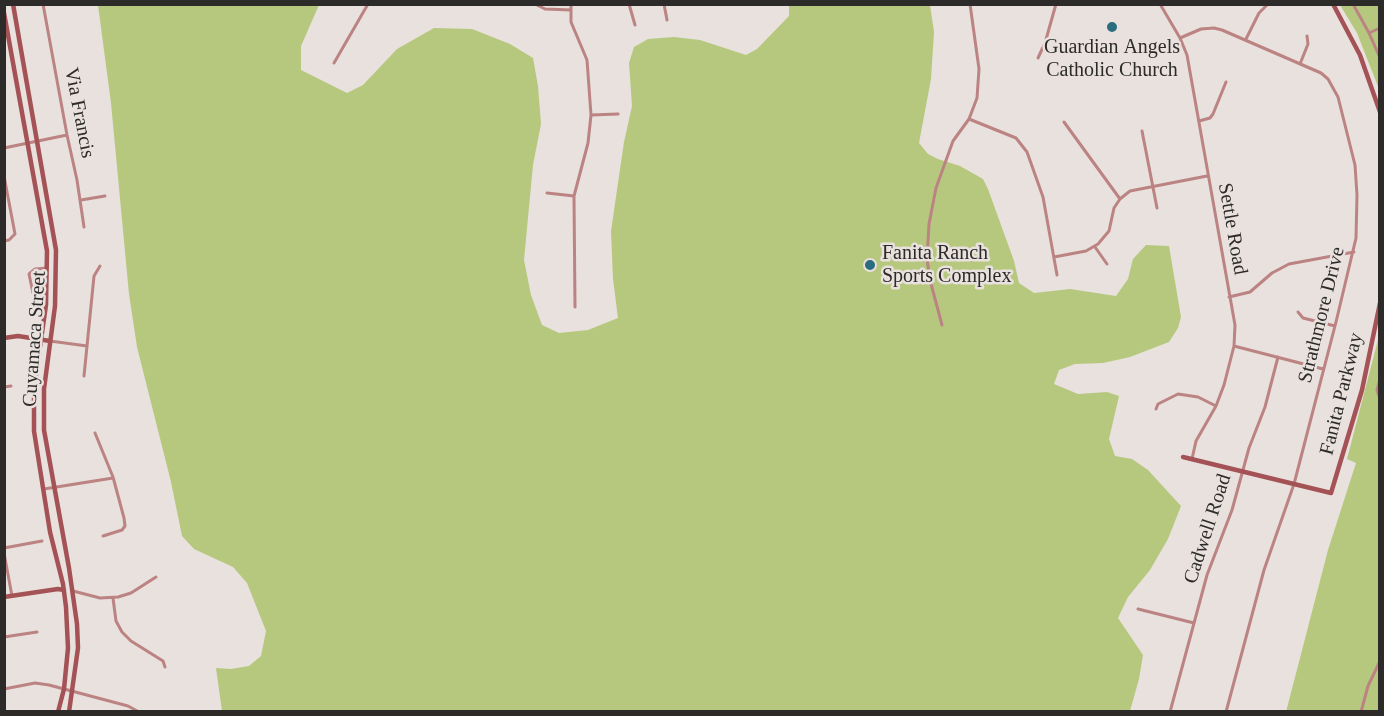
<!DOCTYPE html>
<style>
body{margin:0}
#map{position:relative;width:1384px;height:716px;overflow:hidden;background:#e8e1dd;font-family:Georgia,serif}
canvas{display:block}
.frame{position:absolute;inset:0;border:6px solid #2d2b29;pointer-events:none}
</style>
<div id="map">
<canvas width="1384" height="716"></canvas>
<div class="frame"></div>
</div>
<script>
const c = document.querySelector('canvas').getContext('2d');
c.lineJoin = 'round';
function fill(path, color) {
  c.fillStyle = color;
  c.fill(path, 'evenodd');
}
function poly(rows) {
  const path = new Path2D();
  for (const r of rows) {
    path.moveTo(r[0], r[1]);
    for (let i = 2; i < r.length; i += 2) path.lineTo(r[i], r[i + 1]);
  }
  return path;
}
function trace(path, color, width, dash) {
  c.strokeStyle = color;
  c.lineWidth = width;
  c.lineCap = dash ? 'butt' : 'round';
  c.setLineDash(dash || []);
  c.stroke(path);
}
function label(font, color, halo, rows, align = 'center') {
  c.font = font + ' Georgia,serif';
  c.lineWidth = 5;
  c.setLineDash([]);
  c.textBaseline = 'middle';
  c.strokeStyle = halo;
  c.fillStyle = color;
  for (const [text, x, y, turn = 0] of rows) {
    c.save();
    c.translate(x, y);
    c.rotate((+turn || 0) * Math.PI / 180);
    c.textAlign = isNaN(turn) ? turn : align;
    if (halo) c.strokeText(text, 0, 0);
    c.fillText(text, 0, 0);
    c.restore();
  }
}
fill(poly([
 [98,5,319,5,301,46,301,70,347,93,363,85,397,49,434,28,472,29,510,44,533,58,538,86,541,124,533,165,524,260,531,295,542,325,559,333,588,330,618,318,613,279,611,231,624,142,632,106,629,63,634,47,648,39,674,37,700,40,746,55,757,49,789,16,789,5,930,5,934,32,931,79,919,143,928,154,938,159,960,166,983,179,988,189,1014,261,1019,283,1034,293,1070,289,1116,296,1128,279,1133,259,1146,245,1169,246,1181,317,1178,328,1169,342,1130,357,1103,363,1075,364,1059,370,1054,384,1078,394,1107,392,1119,396,1109,439,1115,456,1132,459,1148,470,1181,506,1168,539,1150,570,1128,597,1118,618,1143,655,1139,679,1130,711,222,711,216,668,231,669,249,666,261,656,266,631,247,583,233,567,194,549,182,536,171,482,137,347,129,294,111,103],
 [1340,5,1379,5,1379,89,1357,33],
 [1379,336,1379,711,1286,712,1328,550,1356,463,1347,459]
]), '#b6c87e');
trace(poly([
 [43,4,67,135,77,180,84,227],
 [535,4,545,9,571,10],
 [571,4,571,22,587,60,591,115,588,143,574,196,575,307],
 [629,4,635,25],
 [664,4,667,20],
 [728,4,749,4],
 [1160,4,1180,38,1187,55,1235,325,1234,346,1224,385,1216,406,1196,441,1192,459],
 [1353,4,1369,33,1380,28],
 [1369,33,1380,58],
 [1180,38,1201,29,1214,28,1222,30,1321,73,1328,79,1338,97,1355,165,1357,195,1356,238,1336,322,1294,484,1264,570,1226,712],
 [1246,39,1259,13,1268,4],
 [1038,58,1045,43,1056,4],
 [334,63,368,4],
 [1300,64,1308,44,1307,36],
 [591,115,618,114],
 [969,119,1016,138,1027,152,1043,197,1057,275],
 [1199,121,1210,118,1213,114,1226,82],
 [1064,122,1120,199],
 [1142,131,1157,208],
 [4,148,67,135],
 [4,176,15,234,9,240,4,241],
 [547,193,574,196],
 [81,200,105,196],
 [1095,247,1107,264],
 [1054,257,1086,251,1098,244,1109,231,1114,208,1120,199,1130,191,1207,176],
 [33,293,29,274,35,269,47,268],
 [1229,297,1250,292,1272,273,1289,264,1354,252],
 [1298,312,1303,318,1335,326],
 [942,325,930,280,927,259,929,224,936,188,953,141,969,119,977,98,979,69,970,4],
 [50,341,87,346],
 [1234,346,1323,369],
 [84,376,94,276,100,266],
 [1380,379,1377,390,1380,399],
 [4,387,11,386],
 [1156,409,1158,404,1178,394,1198,397,1216,406],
 [95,433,113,477,124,518,125,526,122,530,103,536],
 [44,489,113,478],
 [4,548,42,541],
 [4,553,12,596],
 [73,591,100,598,118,597,131,593,156,577],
 [113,598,116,621,122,632,131,641,163,661,165,667],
 [1138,609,1194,623],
 [4,637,37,632],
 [4,689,35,683,49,685,128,706,139,712],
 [1170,712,1207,575,1232,510,1249,448,1265,407,1278,357],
 [1361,712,1368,686,1380,661]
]), '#bc8383', 3);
trace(poly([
 [13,4,56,250,55,306,44,389,44,430,69,568,77,624,78,648,69,712],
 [1333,4,1360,55,1380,112],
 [4,13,47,251,46,305,34,389,34,431,50,532,63,584,66,607,68,648,64,689,58,712],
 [4,338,18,336,50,341],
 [1183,457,1331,493,1362,390,1380,303],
 [4,597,58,589,64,590]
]), '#a45256', 4.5);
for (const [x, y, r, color] of [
 [1112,27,6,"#2b6c7f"],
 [870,265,6,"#2b6c7f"]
]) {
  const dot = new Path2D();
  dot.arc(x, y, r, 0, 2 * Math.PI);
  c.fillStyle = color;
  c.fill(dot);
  trace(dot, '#e8e1dd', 2);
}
label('20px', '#2d2b29', '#e8e1dd', [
 ["Guardian Angels",1112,48],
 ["Catholic Church",1112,71],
 ["Fanita Ranch",882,254,"left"],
 ["Sports Complex",882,277,"left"]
]);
label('20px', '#2d2b29', '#e8e1dd', [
 ["Via Francis",79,113,79],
 ["Settle Road",1232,229,80],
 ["Strathmore Drive",1322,315,-76],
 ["Cuyamaca Street",35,339,-86],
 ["Fanita Parkway",1342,394,-76],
 ["Cadwell Road",1208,529,-72]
]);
</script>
